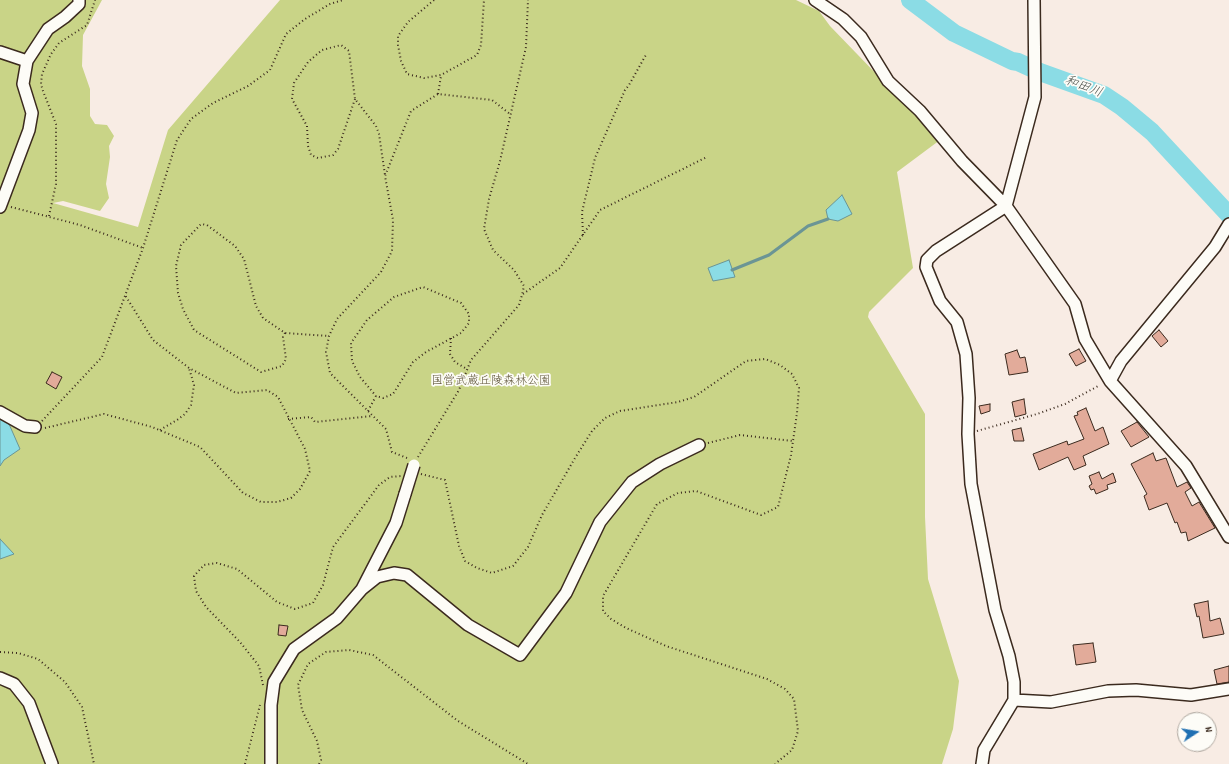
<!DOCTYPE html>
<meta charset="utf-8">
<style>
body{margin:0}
#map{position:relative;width:1229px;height:764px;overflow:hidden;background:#f8ece4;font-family:Dekko,sans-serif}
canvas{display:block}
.north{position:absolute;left:1177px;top:712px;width:40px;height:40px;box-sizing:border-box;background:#fdfcf7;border:1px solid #afa8a0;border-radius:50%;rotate:78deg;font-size:11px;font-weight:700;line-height:16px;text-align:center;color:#3b2a1e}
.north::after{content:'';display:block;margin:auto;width:14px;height:18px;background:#1f6fb2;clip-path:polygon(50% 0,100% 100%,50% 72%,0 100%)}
</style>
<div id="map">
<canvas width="1229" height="764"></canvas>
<div class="north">N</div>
</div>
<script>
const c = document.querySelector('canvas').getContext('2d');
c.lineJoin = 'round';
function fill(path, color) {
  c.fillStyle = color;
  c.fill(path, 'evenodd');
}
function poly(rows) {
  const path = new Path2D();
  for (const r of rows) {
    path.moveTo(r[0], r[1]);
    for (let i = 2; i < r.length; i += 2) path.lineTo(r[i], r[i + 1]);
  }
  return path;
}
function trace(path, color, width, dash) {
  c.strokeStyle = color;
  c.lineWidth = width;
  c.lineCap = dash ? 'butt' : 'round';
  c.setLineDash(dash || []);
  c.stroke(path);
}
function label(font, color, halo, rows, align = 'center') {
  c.font = font + ' Dekko,"Klee One",sans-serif';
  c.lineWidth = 3.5;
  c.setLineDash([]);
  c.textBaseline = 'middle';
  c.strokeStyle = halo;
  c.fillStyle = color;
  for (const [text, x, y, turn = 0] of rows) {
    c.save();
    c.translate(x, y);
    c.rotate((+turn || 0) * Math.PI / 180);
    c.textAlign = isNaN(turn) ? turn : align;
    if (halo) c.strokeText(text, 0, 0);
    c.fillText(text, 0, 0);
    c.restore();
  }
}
fill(poly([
 [0,0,102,0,83,35,82,66,90,89,90,116,95,124,107,125,114,136,109,146,110,157,106,184,109,198,100,211,63,201,53,203,138,227,168,130,280,0,796,0,819,11,830,26,940,140,897,172,913,268,869,312,868,317,925,414,925,517,928,579,959,681,953,729,942,764,0,764]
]), '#c9d487');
const water = poly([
 [842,195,852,214,838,221,828,219,826,210,842,195],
 [729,260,735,277,713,281,708,268,729,260],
 [0,419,9,424,20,449,4,460,0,466,0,419],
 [0,539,14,554,0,559,0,539]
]);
fill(water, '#8bdce5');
trace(water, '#6b9595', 1);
trace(poly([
 [732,270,769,255,808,226,828,219]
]), '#6b9595', 3);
trace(poly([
 [910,0,954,33,1012,61,1018,62,1040,72,1104,95,1122,107,1152,132,1229,215]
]), '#8bdce5', 18);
const building = poly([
 [1159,330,1168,341,1161,347,1152,336,1159,330],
 [1079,349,1086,361,1076,366,1069,354,1079,349],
 [1017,350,1020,358,1025,357,1028,372,1009,375,1005,354,1017,350],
 [52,372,62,377,56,389,46,383,52,372],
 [1024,399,1026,414,1015,417,1012,402,1024,399],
 [990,404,990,411,981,414,979,406,990,404],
 [1086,408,1095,431,1103,427,1109,444,1083,456,1086,465,1074,470,1068,457,1039,470,1033,454,1067,441,1068,445,1084,439,1074,416,1078,415,1077,412,1086,408],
 [1137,422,1149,437,1131,447,1121,431,1137,422],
 [1021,428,1024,441,1014,441,1012,430,1021,428],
 [1153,453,1156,461,1166,458,1177,487,1187,482,1191,488,1185,492,1192,506,1199,502,1215,528,1188,541,1186,532,1181,533,1177,522,1175,523,1167,503,1149,510,1144,496,1147,494,1131,464,1153,453],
 [1099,472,1102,479,1113,473,1116,482,1107,485,1108,489,1096,494,1094,489,1091,490,1089,486,1092,484,1089,476,1099,472],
 [1208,601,1210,621,1220,618,1224,634,1203,638,1199,616,1197,617,1194,604,1208,601],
 [279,625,288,626,286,636,278,635,279,625],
 [1093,643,1096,662,1076,665,1073,645,1093,643],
 [1229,666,1229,682,1217,684,1214,670,1229,666]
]);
fill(building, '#e2ab9a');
trace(building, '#3b2a1e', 1);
const minor = poly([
 [815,0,843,19,861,37,888,81,920,111,962,161,1006,206,1075,304,1085,339,1110,381,1186,466,1229,537],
 [0,52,27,61],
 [0,207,29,130,32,113,23,84,27,61,48,29,65,17,79,4,79,0],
 [1110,381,1121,361,1215,247,1229,224],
 [0,412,25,426,35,427],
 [362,589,377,577,394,573,407,575,468,625,520,655,566,593,600,522,632,482,660,464,699,445],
 [0,678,14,684,29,703,52,764],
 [1014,700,1051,702,1108,691,1136,690,1191,695,1229,689],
 [271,764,271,705,274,682,294,649,337,618,362,589,396,523,405,494],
 [982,764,984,750,1014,700,1014,682,1009,656,995,610,971,484,968,434,969,398,966,354,957,322,940,301,926,267,927,260,936,251,1006,206,1035,97,1034,0]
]);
trace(minor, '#3b2a1e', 14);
trace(poly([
 [434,0,408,22,398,36,398,45,401,61,407,74,424,78,441,75,477,55,481,45,484,0],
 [438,94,441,76],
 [355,99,338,149,333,155,318,158,311,155,308,146,307,126,292,99,294,83,308,62,322,50,341,45,349,51,355,99,376,126,379,134,385,175],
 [11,207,80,225,143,248],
 [49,216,56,184,56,124,43,91,41,84,42,74,51,54,59,43,87,25,95,0],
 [583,235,582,212,595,158,625,90,629,85,647,53],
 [523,294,560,268,600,210,707,157],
 [285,333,283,337,286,359,282,366,261,372,194,330,183,309,178,293,176,266,181,245,201,224,207,225,235,246,244,259,256,306,263,318,285,333,329,336],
 [451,338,450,354,455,362,467,369],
 [368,411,376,396,383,398,393,394,413,362,426,352,461,333,469,323,469,314,461,303,423,287,394,297,367,320,351,343,352,361,360,377,376,396],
 [288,419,311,417,315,422,372,416],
 [42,421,102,357,143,248,177,140,191,119,213,103,248,86,270,70,286,34,305,19,330,4,343,0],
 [45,428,104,414,152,427,200,447,243,493,261,502,277,502,291,498,300,489,310,471,305,449,278,397,267,390,236,393,189,368,153,340,125,295],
 [160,430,177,420,185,414,191,405,194,385,189,368],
 [977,431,1037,414,1065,404,1100,385],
 [708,443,740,435,793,441],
 [418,457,459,390,471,360,519,305,522,295,524,286,514,270,493,250,484,229,489,199,500,161,526,47,528,0],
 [407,458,392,452,386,429,330,373,326,352,329,336,337,319,381,272,392,251,393,220,385,176,411,111,438,94,492,100,510,114],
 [421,474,445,480,459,546,465,561,477,568,492,573,513,566,528,547,542,515,575,458,592,431,605,418,620,411,678,402,694,397,746,361,765,359,780,365,792,374,799,388,797,413,791,455,778,507,761,515,696,491,678,493,657,504,603,596,603,611,611,619,626,628,666,646,767,679,785,689,794,699,798,731,792,750,775,764],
 [0,652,18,653,38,659,65,682,82,707,94,764],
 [263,685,259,666,240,642,206,607,196,591,194,576,204,565,217,563,237,569,277,602,295,609,313,603,323,585,333,547,379,485,390,477,401,476],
 [245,764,260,705],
 [319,764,321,760,317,741,302,710,298,685,308,664,326,652,349,650,373,655,458,721,528,764]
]), '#3b2a1e', 2, [1, 3]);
trace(minor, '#fdfcf7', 11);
const minorBridge = poly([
 [405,494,414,465]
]);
trace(minorBridge, '#3b2a1e', 14, []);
trace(minorBridge, '#fdfcf7', 11);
label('12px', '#5e5438', '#fdfcf7', [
 ["国営武蔵丘陵森林公園",491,382]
]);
label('italic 13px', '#4f5650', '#fdfcf7', [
 ["和田川",1083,88,21]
]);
</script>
